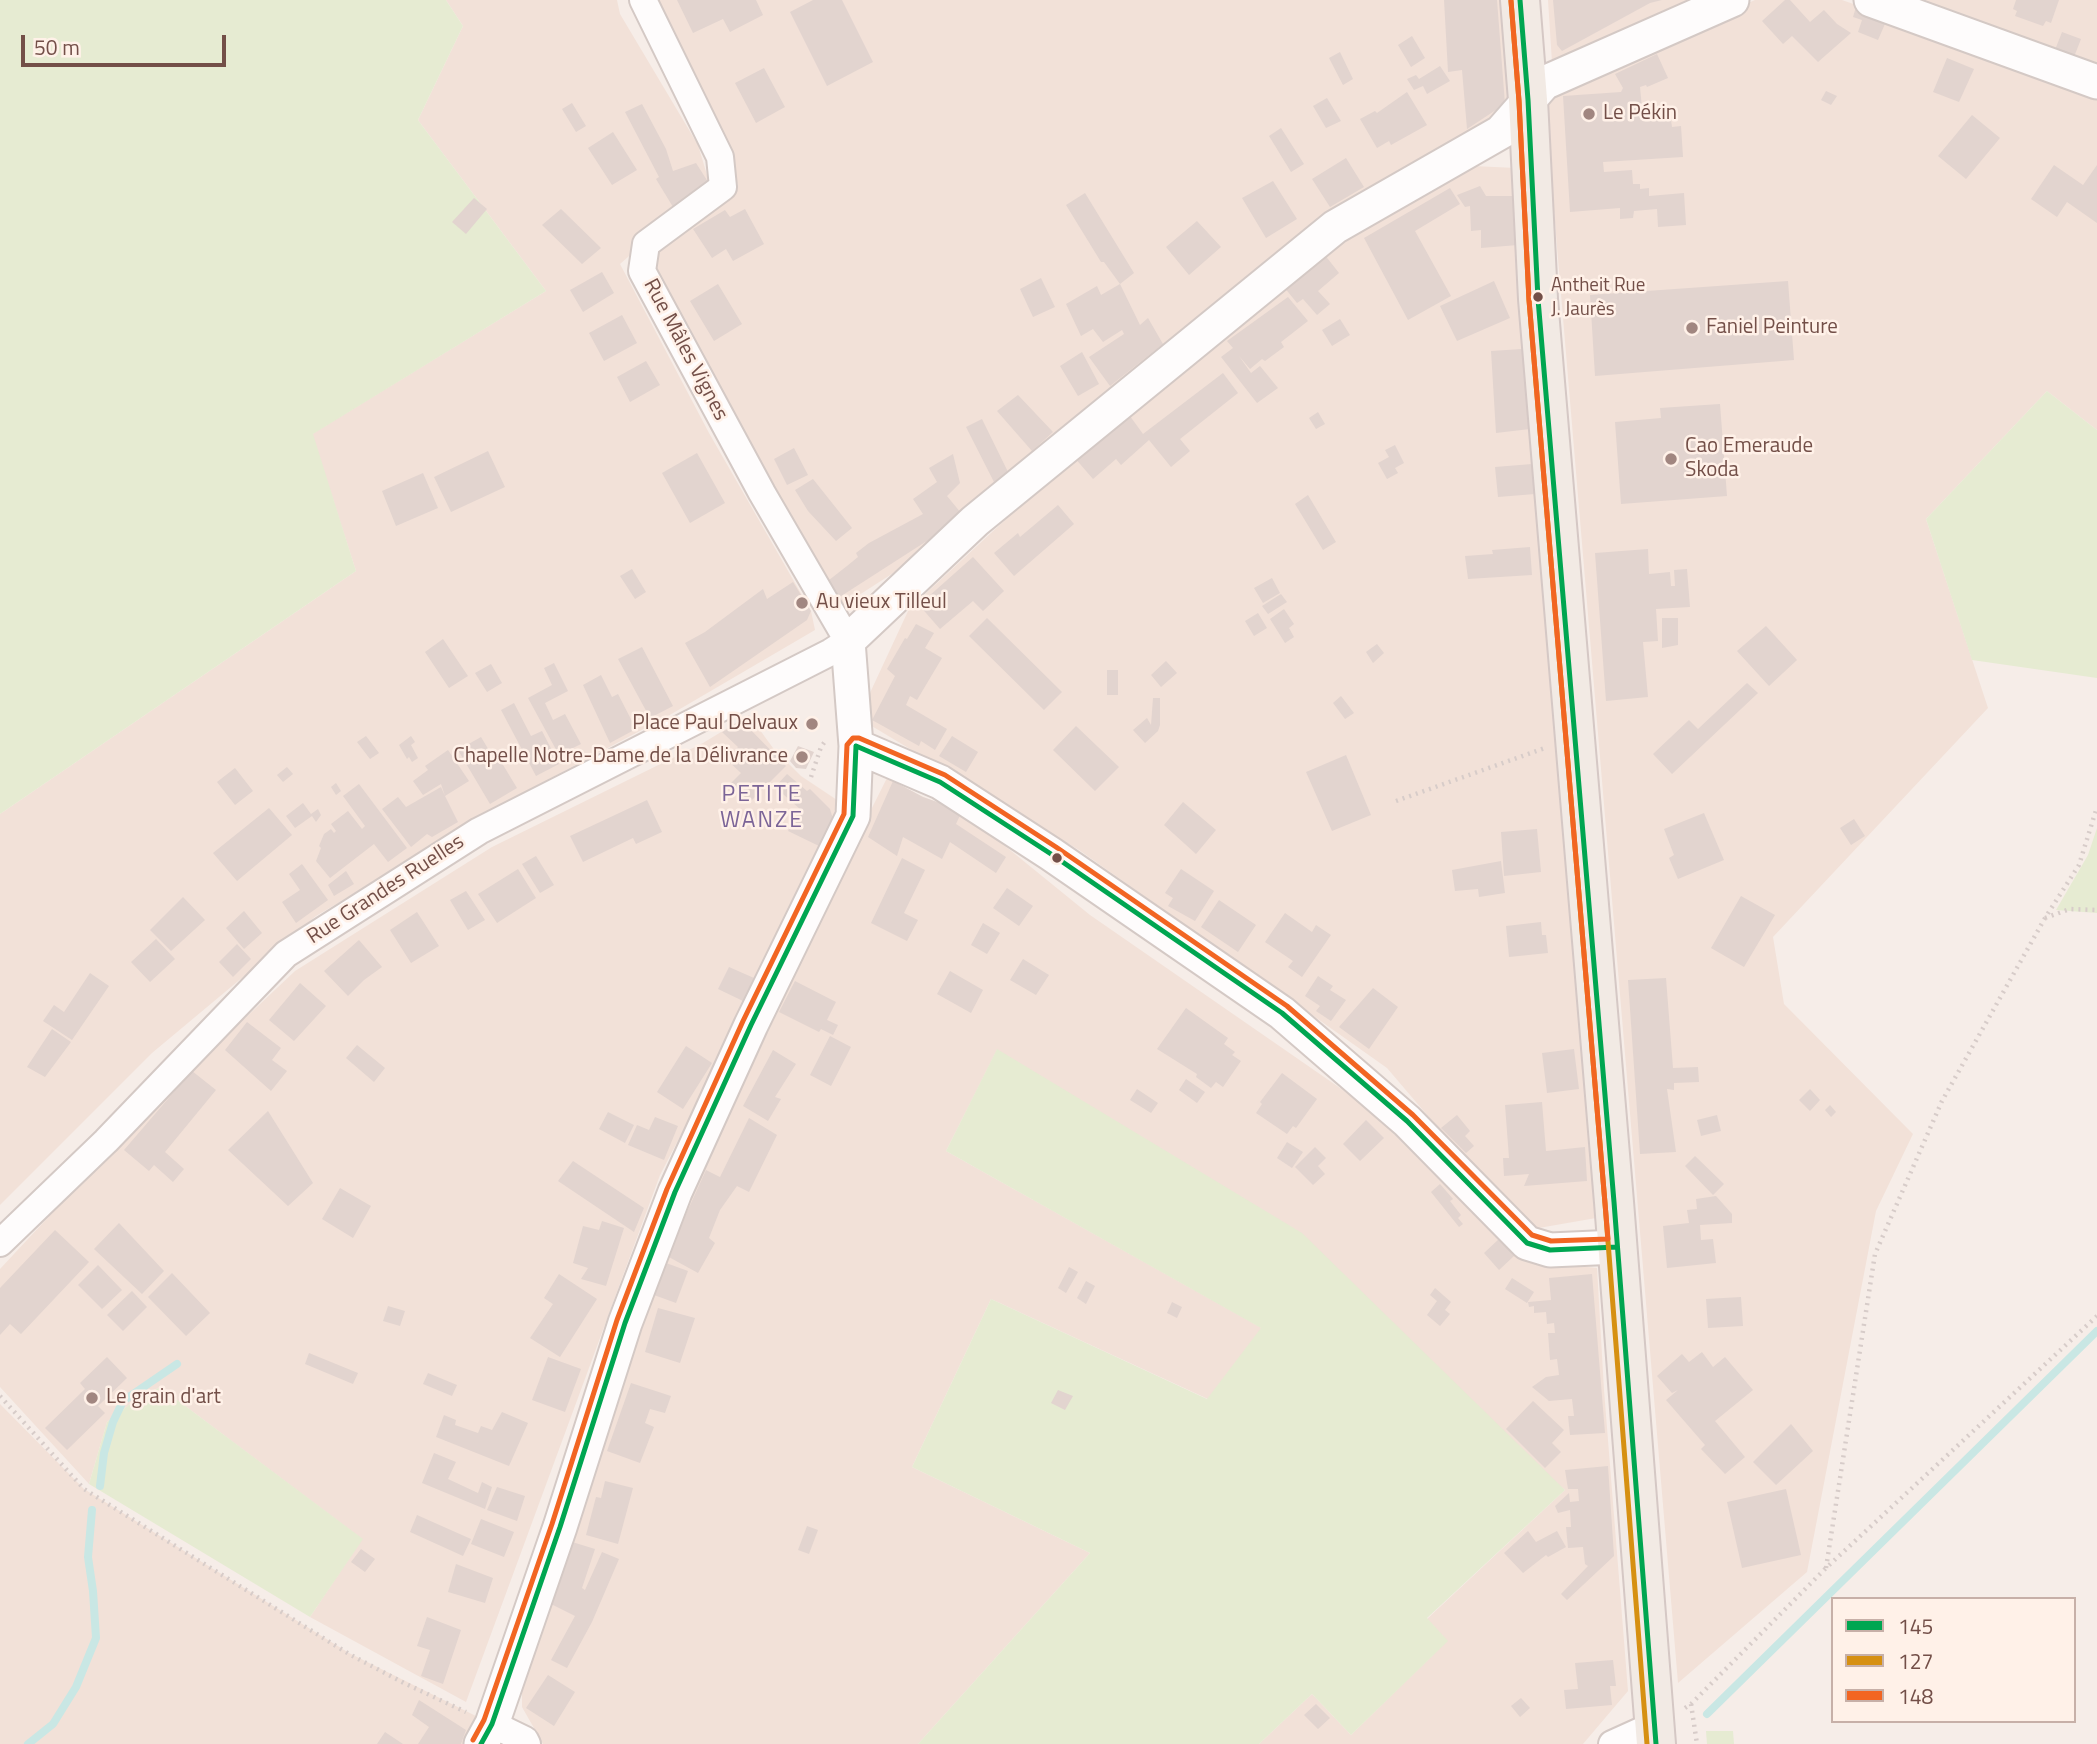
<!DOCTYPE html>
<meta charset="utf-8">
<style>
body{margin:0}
#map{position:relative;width:2097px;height:1744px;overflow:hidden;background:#f6ede8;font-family:"Titillium Web",sans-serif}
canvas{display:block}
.legend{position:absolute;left:1831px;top:1597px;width:245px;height:126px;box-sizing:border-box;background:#fff1e8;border:2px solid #c7b0a8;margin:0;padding:9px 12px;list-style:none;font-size:21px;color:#734f48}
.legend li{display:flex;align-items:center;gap:14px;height:35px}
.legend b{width:35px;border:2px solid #c7b0a8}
.scale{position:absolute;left:21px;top:35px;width:205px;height:32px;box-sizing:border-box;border:4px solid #734f48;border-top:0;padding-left:9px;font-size:21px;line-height:24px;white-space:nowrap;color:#734f48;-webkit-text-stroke:5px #fff1e8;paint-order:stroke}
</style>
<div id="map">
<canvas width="2097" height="1744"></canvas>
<ul class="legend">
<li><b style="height:9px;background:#00a651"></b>145</li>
<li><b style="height:9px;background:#d69012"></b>127</li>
<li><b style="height:9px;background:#f26522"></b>148</li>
</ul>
<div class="scale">50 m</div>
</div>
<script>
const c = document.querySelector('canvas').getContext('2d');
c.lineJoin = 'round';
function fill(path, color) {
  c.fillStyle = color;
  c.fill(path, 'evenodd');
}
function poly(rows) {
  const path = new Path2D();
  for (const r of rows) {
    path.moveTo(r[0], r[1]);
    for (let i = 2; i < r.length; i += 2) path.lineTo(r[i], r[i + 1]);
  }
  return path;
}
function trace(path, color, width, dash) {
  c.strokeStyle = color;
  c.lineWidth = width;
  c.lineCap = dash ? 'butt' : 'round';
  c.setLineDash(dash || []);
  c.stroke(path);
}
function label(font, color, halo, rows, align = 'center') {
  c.font = font + ' "Titillium Web",sans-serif';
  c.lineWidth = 5;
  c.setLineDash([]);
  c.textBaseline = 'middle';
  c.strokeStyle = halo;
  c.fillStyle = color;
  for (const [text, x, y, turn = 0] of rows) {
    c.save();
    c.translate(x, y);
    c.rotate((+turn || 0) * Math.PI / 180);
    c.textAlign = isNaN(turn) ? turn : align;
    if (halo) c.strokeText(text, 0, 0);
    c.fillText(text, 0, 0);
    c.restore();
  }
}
fill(poly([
 [446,0,617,0,620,14,698,145,710,185,620,264,709,433,811,611,815,630,668,716,536,786,316,916,152,1053,0,1205,0,814,356,571,312,434,546,291,418,120,463,26],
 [651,0,1506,0,1520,99,1499,121,1319,217,929,550,842,606,631,267,738,185],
 [1548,0,1689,0,1552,62],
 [1755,0,1842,0,2097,90,2097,430,2047,391,1926,519,1988,708,1773,937,1784,1004,1913,1134,1876,1211,1807,1572,1678,1683,1545,104,1548,91],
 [1884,0,2097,0,2097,70],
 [1473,166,1516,168,1545,492,1589,1150,1596,1218,1533,1229,1468,1163,1387,1068,1079,850,865,722,869,695,909,609,1100,432,1331,243],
 [749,715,773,748,801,776,837,800,833,819,749,1004,660,1175,466,1702,310,1617,362,1539,160,1387,130,1404,107,1422,89,1484,0,1387,0,1269,149,1109,295,971,492,847,703,743],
 [888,776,893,781,923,797,962,811,1090,915,1366,1106,1499,1240,1532,1261,1597,1268,1604,1390,1628,1691,1583,1744,1259,1744,1312,1694,1351,1735,1447,1641,1427,1619,1565,1490,997,1050,946,1151,1262,1328,1208,1399,991,1299,912,1467,1090,1553,918,1744,543,1744,522,1707,522,1681,635,1319,718,1115],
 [0,1404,84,1489,349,1653,492,1724,481,1744,0,1744]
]), '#f2e1d8');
fill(poly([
 [0,0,446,0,463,26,418,120,546,291,313,434,356,571,0,814],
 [2047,391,2097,430,2097,678,1972,660,1926,519],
 [2097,828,2097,913,2056,910,2088,855],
 [997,1049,1302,1233,1565,1490,1427,1618,1448,1641,1351,1735,1312,1694,1259,1744,918,1744,1090,1553,912,1467,991,1299,1207,1399,1261,1328,946,1151],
 [160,1387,363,1539,310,1617,89,1484,107,1422,130,1404],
 [1706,1731,1733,1731,1734,1744,1707,1744]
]), '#e6ebd2');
trace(poly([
 [100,1486,104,1453,113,1422,123,1401,177,1364],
 [1707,1714,2097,1331],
 [28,1744,53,1724,76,1687,96,1638,93,1591,88,1557,92,1510]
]), '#c9e7e4', 8);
fill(poly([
 [677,0,756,0,763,15,730,32,723,19,693,33],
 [813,0,842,0,873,62,827,86,790,12],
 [1444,0,1497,0,1505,104,1467,129,1462,70,1448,72],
 [1553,0,1662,0,1650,3,1562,51,1557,45],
 [1785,0,1790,0,1810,22,1824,10,1837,24,1851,33,1818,62,1792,36,1783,44,1762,21],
 [2016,0,2059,0,2051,23,2046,21,2043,26,2015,16,2017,11,2013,9],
 [1856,7,1888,17,1878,40,1858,32,1862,20,1853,17],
 [2062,32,2081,39,2074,57,2055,50],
 [1412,36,1425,58,1411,67,1398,45],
 [1340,52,1353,79,1343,85,1329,58],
 [1657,54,1668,78,1647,87,1646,85,1640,87,1642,108,1669,106,1672,127,1681,126,1683,157,1603,162,1604,172,1632,170,1633,184,1640,184,1640,189,1649,188,1649,196,1684,193,1686,225,1658,227,1657,209,1634,211,1633,218,1620,219,1620,208,1570,212,1563,96,1621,92,1623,88,1615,74],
 [1947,58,1974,69,1959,102,1933,92],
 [1440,66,1450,81,1427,94,1423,86,1414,90,1407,79,1416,75,1419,79],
 [764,68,785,107,756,123,735,83],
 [1826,91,1837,96,1831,105,1821,100],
 [1407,92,1427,125,1391,145,1389,141,1377,148,1360,119,1375,111,1377,113],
 [1327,98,1341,121,1326,128,1313,106],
 [572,103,586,126,576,132,562,109],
 [642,104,666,149,673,171,696,163,710,185,673,207,656,179,659,177,625,112],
 [1972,115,2000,138,1966,179,1938,156],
 [1281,128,1304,164,1291,172,1269,136],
 [613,132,637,170,612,185,588,148],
 [1346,158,1364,187,1330,207,1312,179],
 [2054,165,2083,185,2097,165,2097,223,2067,202,2057,217,2031,199],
 [1273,181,1297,219,1266,238,1242,198],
 [1480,186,1486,196,1512,196,1518,245,1481,248,1481,230,1471,231,1470,206,1465,207,1457,195],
 [1450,188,1460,204,1415,231,1451,296,1408,320,1364,238],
 [1085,193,1134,273,1120,284,1104,262,1101,262,1066,205],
 [474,198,487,209,466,234,452,222],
 [561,209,601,248,582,264,542,225],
 [745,209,764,244,733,261,726,249,712,258,693,229,725,210,730,217],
 [1197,221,1221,247,1189,275,1166,247],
 [1324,254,1339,273,1318,291,1330,304,1317,315,1303,299,1297,303,1284,287],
 [602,272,614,293,583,312,570,290],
 [1041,278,1055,307,1033,317,1020,289],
 [1494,281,1510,318,1457,341,1440,306],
 [1788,281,1794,360,1595,376,1590,295],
 [718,284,742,324,714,341,690,301],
 [1120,284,1140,325,1148,318,1163,344,1110,386,1089,357,1124,334,1122,330,1103,342,1093,329,1081,336,1066,304,1097,286,1101,295],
 [1288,297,1308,321,1281,342,1284,347,1265,361,1262,359,1250,369,1239,356,1251,373,1260,366,1278,388,1257,403,1221,357,1233,348,1227,341],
 [622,315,637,343,604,361,589,333],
 [1340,319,1350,335,1332,346,1322,330],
 [1522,349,1530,429,1496,433,1491,351],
 [1082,352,1099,384,1078,396,1060,366],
 [646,361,660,385,630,402,617,377],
 [1223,373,1238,393,1180,439,1190,451,1171,467,1149,440,1121,465,1116,459,1093,479,1074,457,1127,412,1143,434],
 [1018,395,1053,432,1032,451,997,411],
 [1720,404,1727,496,1621,504,1615,422,1661,418,1660,408],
 [1318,412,1325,424,1316,429,1309,418],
 [982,419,1008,472,994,482,966,427],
 [1395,445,1404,463,1395,468,1398,473,1387,479,1378,463,1389,457,1385,450],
 [794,448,808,475,787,485,774,459],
 [488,451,505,487,451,512,434,477],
 [697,453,725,503,690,523,662,473],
 [953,454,960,483,947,496,961,513,933,537,835,600,824,584,847,566,858,557,856,553,869,543,923,514,913,499,937,482,929,468],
 [1532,464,1535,494,1498,497,1495,467],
 [423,473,438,508,396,526,382,491],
 [813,479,852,528,836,541,808,511,795,490],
 [1308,495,1336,542,1323,550,1295,504],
 [1058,505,1074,524,1014,576,994,553,1018,533,1020,537],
 [1530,547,1532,575,1468,579,1465,556,1493,554,1492,550],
 [1648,549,1649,574,1670,572,1671,586,1675,586,1674,570,1687,569,1690,607,1656,609,1658,641,1643,642,1648,697,1606,701,1595,553],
 [973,557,1004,591,983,611,973,601,940,629,919,605],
 [632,569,646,592,635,599,620,576],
 [1272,578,1280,593,1263,603,1254,588],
 [793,582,811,611,807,620,710,687,685,643,705,632,763,589,767,599],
 [1281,594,1287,602,1268,614,1262,606],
 [1284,609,1294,624,1289,628,1294,637,1285,643,1270,619],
 [1258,613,1267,628,1254,636,1245,621],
 [987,618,1062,692,1044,710,969,636],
 [1662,618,1678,618,1678,645,1662,648],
 [916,624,934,633,925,648,942,658,917,700,910,696,906,705,947,729,935,750,921,741,919,746,872,720,895,676,887,669,905,638,907,639],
 [1766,626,1797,660,1769,686,1737,651],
 [443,639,468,676,449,688,425,652],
 [1377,644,1384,653,1373,663,1366,652],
 [642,647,673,706,650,718,618,659],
 [1166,661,1177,673,1161,687,1151,675],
 [554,663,568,691,545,703,553,720,565,714,581,744,559,755,528,698,552,685,544,668],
 [491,664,502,683,487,692,475,673],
 [1107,670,1118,670,1118,695,1107,695],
 [601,675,612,697,618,694,636,729,610,743,583,685],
 [1747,683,1758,693,1672,774,1653,754,1689,720,1698,729],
 [1341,696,1354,713,1345,719,1333,703],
 [1153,698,1160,698,1160,725,1158,731,1145,743,1133,730,1147,718,1151,725],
 [514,703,531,736,542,731,559,764,536,776,501,710],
 [743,722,786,766,750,802,731,783,741,773,727,760,738,747,722,732],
 [1076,726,1119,767,1095,791,1053,750],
 [366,736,379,753,370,759,357,742],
 [411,736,415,742,411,745,418,758,412,762,409,757,407,759,399,745],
 [952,736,978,752,966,772,939,756],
 [481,737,490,752,494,750,517,788,490,804,458,750],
 [798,746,814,752,806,769,796,768,790,761],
 [448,750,469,781,445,796,458,822,432,837,427,834,411,847,382,809,398,797,406,807,441,787,445,796,441,784,423,795,413,781,428,770,425,766],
 [1346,755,1371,815,1332,831,1306,772],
 [287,767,293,774,283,782,277,775],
 [235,768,253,791,235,805,217,782],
 [787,774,807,791,810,789,830,809,833,819,819,846,788,831,800,809,775,787],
 [893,781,923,797,962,811,956,824,1006,857,996,873,950,842,942,859,903,837,897,856,868,837],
 [336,783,341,791,336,795,331,787],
 [359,784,407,848,388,862,374,844,330,878,316,861,321,848,319,846,324,834,331,829,334,833,336,831,331,824,348,811,362,829,365,826,343,796],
 [647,800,662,832,636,844,633,838,583,862,570,836],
 [1183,802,1216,830,1196,854,1164,825],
 [303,803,311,814,318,809,321,815,316,822,312,816,295,828,286,816],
 [269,808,292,835,237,881,213,853],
 [1704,813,1724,860,1678,879,1669,858,1674,855,1664,829],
 [1854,819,1865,836,1851,845,1840,828],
 [1537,829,1541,872,1504,876,1501,832],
 [536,856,554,885,540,893,522,864],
 [902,858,925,870,904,913,918,920,907,941,871,923],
 [1501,861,1505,893,1479,897,1478,889,1455,891,1452,870],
 [302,864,328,900,296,923,282,902,300,890,289,874],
 [518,869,536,898,497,923,478,894],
 [1181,869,1214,891,1195,921,1168,906,1173,898,1165,893],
 [346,871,354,884,334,896,328,885],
 [1007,888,1033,906,1019,926,993,908],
 [466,891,485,920,468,930,450,900],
 [1741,896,1775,915,1744,967,1711,948],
 [183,897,205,920,171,951,150,930],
 [1219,900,1256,925,1238,952,1201,927],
 [244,911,262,933,244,949,226,928],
 [417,912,439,946,411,963,390,930],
 [1285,913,1312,932,1316,925,1331,935,1302,977,1288,967,1293,961,1265,942],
 [1541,922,1542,935,1546,935,1548,953,1509,957,1506,926],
 [983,923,1000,933,987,954,971,945],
 [156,939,175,959,150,982,131,962],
 [359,940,382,967,364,980,348,996,324,971],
 [237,944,251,959,233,977,219,962],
 [1023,959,1049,975,1036,995,1010,980],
 [729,967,754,978,743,1001,718,989],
 [950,971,983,990,971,1013,937,994],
 [90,973,109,986,72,1040,43,1021,54,1005,64,1012],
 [1318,976,1333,986,1330,990,1346,1000,1331,1021,1316,1011,1320,1006,1305,996],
 [1666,978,1673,1068,1698,1067,1699,1082,1674,1083,1674,1090,1667,1089,1676,1152,1640,1154,1628,980],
 [795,981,836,1002,827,1020,838,1025,833,1035,821,1029,819,1032,779,1012],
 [300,983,326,1006,294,1041,269,1020],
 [1373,988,1398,1007,1369,1049,1339,1027],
 [1186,1008,1228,1038,1224,1044,1235,1052,1232,1055,1241,1061,1223,1087,1216,1082,1211,1088,1196,1077,1197,1074,1157,1049],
 [247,1022,281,1048,272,1060,287,1071,271,1091,225,1050],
 [52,1029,71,1042,45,1077,27,1067],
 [830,1036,851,1047,831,1086,810,1075],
 [357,1045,385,1068,374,1082,346,1058],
 [686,1046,712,1063,683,1109,657,1092],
 [1574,1049,1579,1089,1547,1093,1542,1053],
 [773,1050,796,1064,775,1097,781,1099,768,1121,743,1106],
 [192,1071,216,1090,165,1152,184,1169,173,1182,154,1165,149,1171,124,1150],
 [1282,1073,1317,1099,1296,1128,1293,1126,1287,1134,1256,1113,1262,1104,1260,1102],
 [1186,1079,1205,1092,1197,1103,1179,1090],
 [1137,1089,1158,1103,1151,1113,1130,1100],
 [1810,1089,1820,1100,1810,1111,1799,1100],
 [1542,1102,1546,1151,1585,1147,1587,1181,1524,1186,1529,1174,1504,1176,1503,1158,1509,1158,1505,1105],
 [1830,1105,1836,1112,1831,1117,1825,1110],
 [268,1111,313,1183,288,1206,228,1150],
 [608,1112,634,1125,625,1143,599,1129],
 [1457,1115,1470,1131,1465,1136,1474,1146,1466,1153,1441,1128],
 [1717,1115,1721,1131,1701,1136,1697,1120],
 [655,1117,678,1126,664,1160,628,1145,637,1125,649,1130],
 [749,1118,777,1135,749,1192,737,1186,720,1210,709,1238,715,1243,698,1273,667,1256,706,1170,720,1177],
 [1366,1120,1384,1138,1360,1161,1343,1144],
 [1287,1142,1303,1152,1292,1168,1277,1158],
 [1315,1147,1326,1158,1318,1166,1325,1174,1313,1185,1295,1167],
 [1695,1156,1724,1184,1713,1195,1685,1166],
 [573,1161,644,1208,634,1232,558,1181],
 [1440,1184,1453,1199,1450,1201,1461,1215,1458,1218,1463,1224,1459,1227,1431,1192],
 [340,1188,371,1206,353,1238,322,1219],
 [1716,1196,1732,1214,1732,1223,1700,1225,1701,1240,1713,1239,1716,1263,1667,1268,1663,1226,1689,1223,1687,1210,1697,1209,1696,1199],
 [602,1221,624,1228,606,1286,581,1279,588,1268,573,1263,583,1226,599,1230],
 [119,1223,164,1271,142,1294,94,1249],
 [55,1230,89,1262,21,1334,10,1324,0,1335,0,1288],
 [1499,1239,1514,1256,1499,1270,1484,1253],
 [666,1263,688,1271,676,1303,654,1295],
 [98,1265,122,1290,102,1309,78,1285],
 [1069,1267,1078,1272,1066,1293,1058,1288],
 [172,1273,210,1313,186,1336,148,1297],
 [559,1274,597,1299,560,1357,530,1338,553,1304,544,1298],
 [1592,1274,1605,1433,1570,1435,1568,1416,1574,1416,1572,1399,1549,1401,1532,1387,1546,1377,1559,1375,1557,1359,1550,1360,1548,1333,1555,1333,1554,1323,1547,1324,1546,1312,1534,1313,1534,1306,1529,1307,1528,1302,1551,1300,1549,1278],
 [1512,1278,1534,1292,1527,1303,1505,1289],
 [1086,1281,1095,1286,1086,1304,1077,1298],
 [1435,1288,1451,1302,1445,1310,1450,1314,1440,1326,1427,1315,1437,1301,1430,1295],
 [132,1291,147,1307,123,1331,107,1315],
 [1741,1297,1743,1326,1708,1328,1706,1299],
 [1172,1302,1182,1307,1177,1318,1167,1313],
 [388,1306,405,1311,400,1326,383,1321],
 [658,1308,695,1318,680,1363,645,1352],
 [1702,1352,1713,1367,1725,1357,1753,1390,1715,1421,1745,1457,1725,1474,1701,1449,1705,1445,1666,1400,1678,1390,1672,1393,1657,1376,1682,1354,1689,1362],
 [309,1353,358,1373,353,1384,305,1364],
 [107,1357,127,1378,98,1406,105,1413,67,1450,45,1428,85,1389,80,1383],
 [548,1357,581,1369,565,1412,532,1400],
 [428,1373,457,1385,452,1396,423,1384],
 [631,1383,671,1396,665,1413,650,1409,645,1423,654,1427,640,1463,607,1451],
 [1058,1390,1073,1396,1065,1410,1051,1403],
 [1533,1401,1564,1430,1552,1443,1561,1452,1545,1468,1506,1429],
 [502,1412,528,1423,509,1466,436,1437,444,1415,456,1420,455,1425,478,1433,481,1426,492,1430],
 [1791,1424,1813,1451,1776,1485,1753,1462],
 [434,1453,456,1462,448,1479,478,1493,482,1482,492,1487,485,1509,422,1483],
 [1608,1466,1614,1556,1567,1600,1561,1594,1588,1566,1585,1564,1583,1547,1568,1548,1566,1527,1571,1527,1570,1510,1558,1513,1555,1506,1569,1493,1570,1502,1579,1501,1578,1489,1568,1489,1565,1470],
 [605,1481,633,1488,618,1544,586,1535,596,1497,601,1498],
 [497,1487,525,1496,517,1521,487,1510],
 [1786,1489,1801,1555,1742,1568,1727,1502],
 [417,1515,471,1539,463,1556,410,1532],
 [481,1519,514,1532,504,1557,471,1544],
 [807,1526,818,1530,809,1554,798,1550],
 [1528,1531,1536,1542,1557,1531,1566,1547,1548,1557,1546,1555,1523,1573,1504,1553],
 [569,1541,595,1549,582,1588,585,1590,602,1552,619,1559,592,1622,567,1668,551,1660,575,1616,551,1604,560,1580],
 [361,1549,375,1559,365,1572,351,1562],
 [456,1564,493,1578,485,1603,448,1592],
 [427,1617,461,1630,443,1684,421,1676,430,1650,417,1646],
 [1613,1660,1616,1686,1610,1686,1612,1705,1566,1709,1564,1690,1578,1689,1575,1663],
 [548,1675,575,1692,554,1726,526,1708],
 [1521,1698,1530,1708,1520,1717,1511,1706],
 [419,1700,466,1730,461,1744,418,1744,429,1727,412,1715],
 [1316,1704,1330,1718,1318,1729,1304,1715],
 [385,1732,403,1744,377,1744]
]), '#e2d4cf');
const minor = poly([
 [0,1243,106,1141,286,954,479,831,831,652,848,641,762,493,642,271,646,244,723,187,720,157,643,0],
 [492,1724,525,1740,527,1744],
 [1612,1744,1654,1725]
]);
const tertiary = poly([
 [1871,0,2097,82],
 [856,746,940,782,1051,854,1282,1013,1407,1121,1527,1243,1550,1250,1617,1247],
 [481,1744,492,1724,560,1527,625,1323,675,1192,751,1025,853,816,856,746,848,641,975,521,1335,227,1501,132,1544,83,1732,0]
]);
const primary = poly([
 [1520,0,1528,100,1538,299,1614,1202,1656,1744]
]);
trace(minor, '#d4c9c5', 30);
trace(tertiary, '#d4c9c5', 37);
trace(primary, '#d5c8c5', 42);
trace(poly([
 [811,777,821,747,826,740],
 [1396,801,1545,748],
 [2045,918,2070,909,2097,910],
 [0,1396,84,1489,349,1654,404,1683,466,1712],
 [1826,1568,1875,1254,1942,1101,2045,918,2079,865,2097,807],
 [1691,1704,1697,1744],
 [1685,1708,1691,1704,1826,1568,2097,1316]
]), '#d7ccc9', 4.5, [2, 5]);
trace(minor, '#fefcfc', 26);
trace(tertiary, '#fefcfc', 33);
trace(primary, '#f2eae4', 38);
trace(poly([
 [1520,0,1528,100,1538,299,1614,1202,1656,1744],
 [856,746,940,782,1051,854,1282,1013,1407,1121,1527,1243,1550,1250,1617,1247],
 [481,1744,492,1724,560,1527,625,1323,675,1192,751,1025,853,816,856,746]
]), '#00a651', 5);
trace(poly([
 [1511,1,1519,101,1529,300,1605,1203,1647,1744]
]), '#d69012', 5);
trace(poly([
 [473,1740,484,1720,552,1524,617,1320,667,1189,743,1021,844,814,847,745,853,738,859,738,945,775,1056,847,1287,1006,1413,1115,1532,1235,1551,1241,1608,1239,1529,300,1519,101,1511,1]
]), '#f26522', 5);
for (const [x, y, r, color] of [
 [1589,114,7,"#a18680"],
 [1538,297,6,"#734f48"],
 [1692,328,7,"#a18680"],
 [1671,459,7,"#a18680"],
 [802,603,7,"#a18680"],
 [812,724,7,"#a18680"],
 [802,757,7,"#a18680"],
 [1057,858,6,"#734f48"],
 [92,1398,7,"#a18680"]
]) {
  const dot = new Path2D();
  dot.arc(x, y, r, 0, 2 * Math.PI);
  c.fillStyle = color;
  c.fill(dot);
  trace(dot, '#fff1e8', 2.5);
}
label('19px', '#734f48', '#fff1e8', [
 ["Antheit Rue",1551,286],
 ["J. Jaurès",1551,310]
], 'left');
label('21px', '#734f48', '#fff1e8', [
 ["Le Pékin",1603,114],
 ["Faniel Peinture",1706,328],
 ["Cao Emeraude",1685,447],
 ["Skoda",1685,471],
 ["Au vieux Tilleul",816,603],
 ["Place Paul Delvaux",798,724,"right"],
 ["Chapelle Notre-Dame de la Délivrance",788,757,"right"],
 ["Le grain d'art",106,1398]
], 'left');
label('21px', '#734f48', '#fff1e8', [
 ["Rue Mâles Vignes",685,350,62],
 ["Rue Grandes Ruelles",386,890,-33]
]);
c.letterSpacing = '2px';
label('23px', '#7b6497', '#fff1e8', [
 ["PETITE",762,795],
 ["WANZE",762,821]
]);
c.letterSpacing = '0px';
</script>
